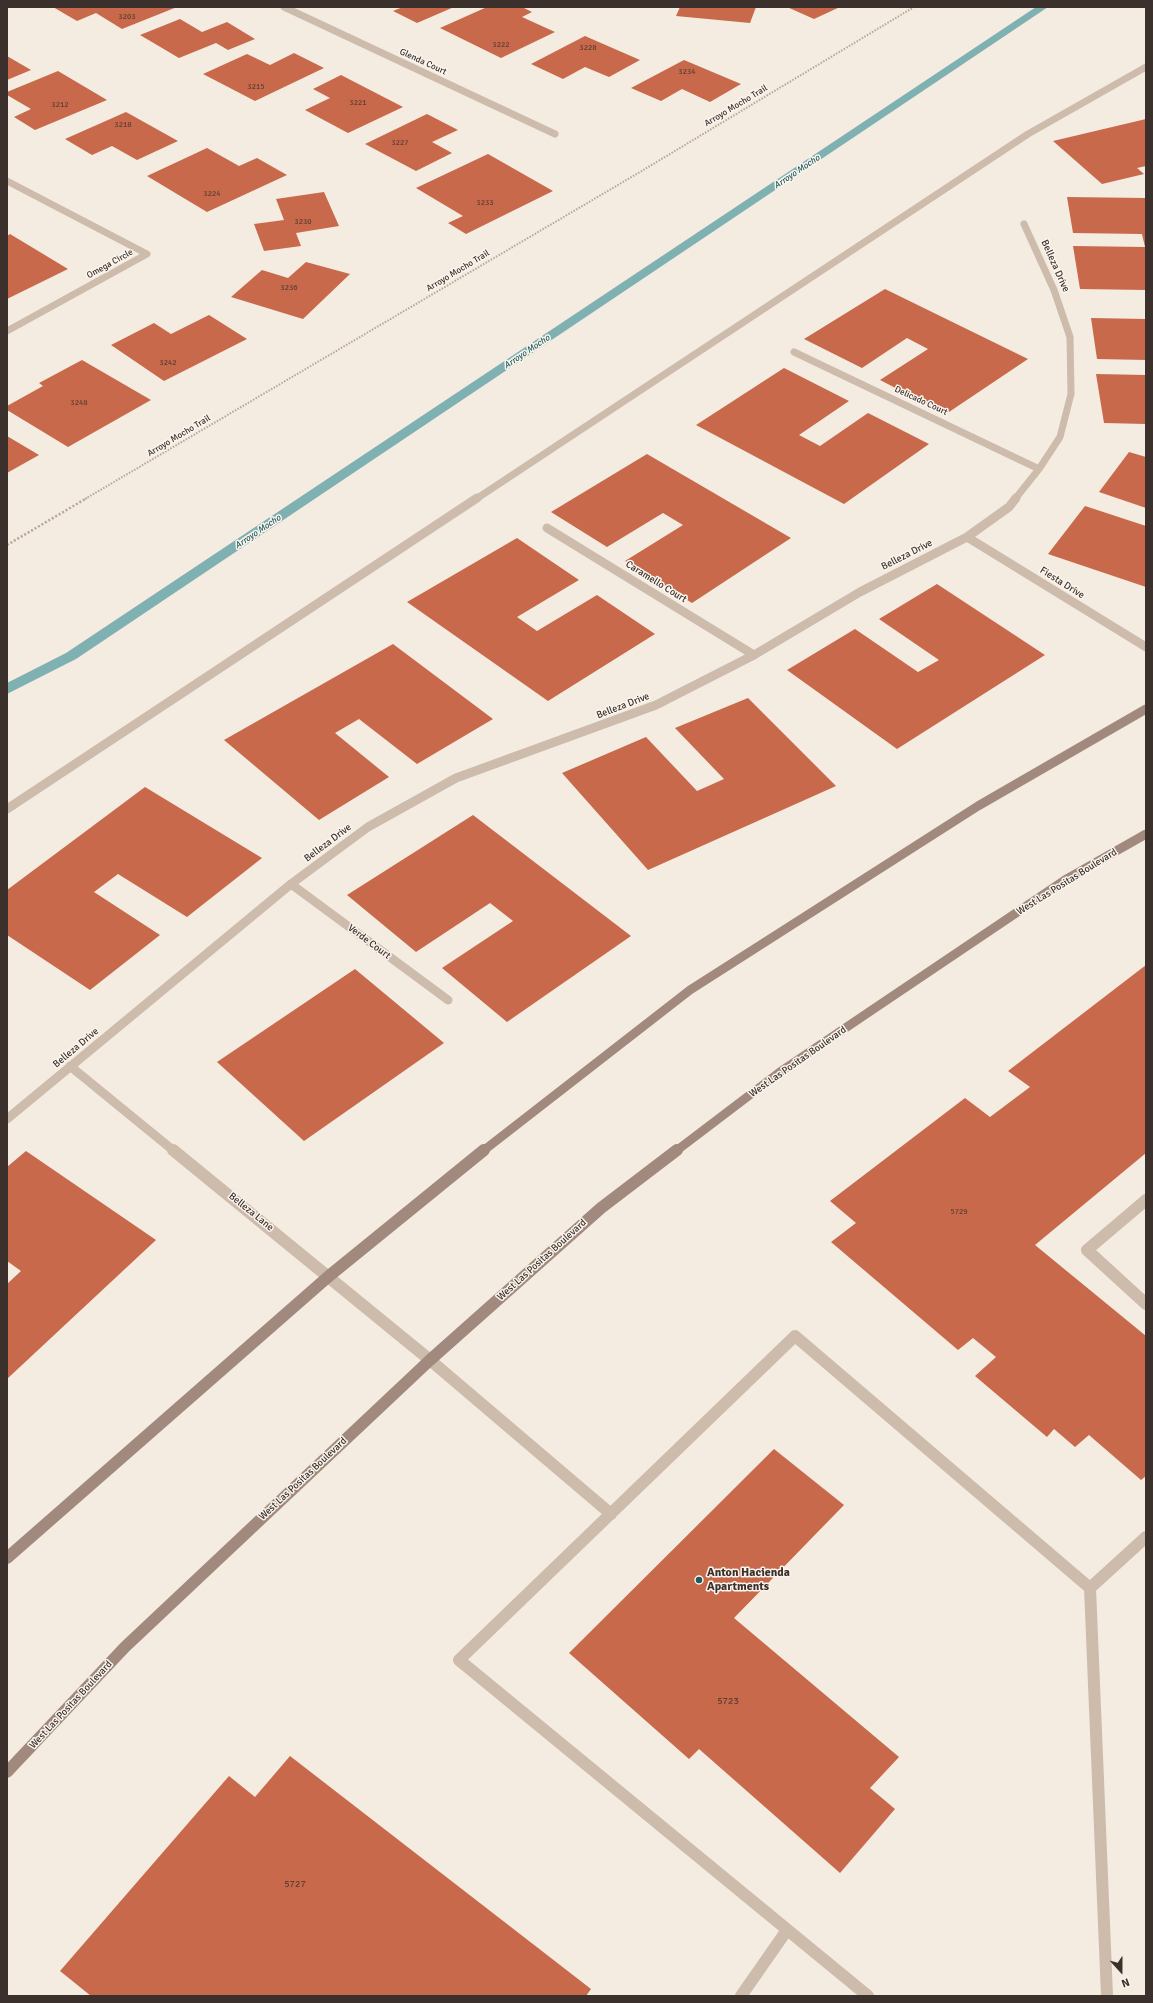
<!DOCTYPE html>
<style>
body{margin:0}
#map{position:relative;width:1153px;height:2003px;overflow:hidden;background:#f4ebe1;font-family:Signika,sans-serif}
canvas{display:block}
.frame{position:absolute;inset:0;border:8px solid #3b302b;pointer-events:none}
.north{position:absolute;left:1101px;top:1951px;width:40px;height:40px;-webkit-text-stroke:3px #fbf5ee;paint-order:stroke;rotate:159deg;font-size:11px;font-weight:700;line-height:16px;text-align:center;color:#3b302b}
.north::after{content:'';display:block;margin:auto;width:14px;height:18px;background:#3b302b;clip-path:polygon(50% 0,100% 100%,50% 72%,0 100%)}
</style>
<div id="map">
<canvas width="1153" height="2003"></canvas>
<div class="frame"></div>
<div class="north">N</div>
</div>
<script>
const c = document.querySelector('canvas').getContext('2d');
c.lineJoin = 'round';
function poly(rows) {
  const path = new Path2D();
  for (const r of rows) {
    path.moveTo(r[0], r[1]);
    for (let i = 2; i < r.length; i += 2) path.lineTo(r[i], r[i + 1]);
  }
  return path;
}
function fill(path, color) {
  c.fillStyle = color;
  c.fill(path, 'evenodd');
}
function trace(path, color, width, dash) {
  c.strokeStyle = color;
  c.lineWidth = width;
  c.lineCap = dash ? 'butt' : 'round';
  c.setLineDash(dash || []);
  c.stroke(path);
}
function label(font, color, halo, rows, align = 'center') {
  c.font = font + ' Signika,sans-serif';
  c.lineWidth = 3;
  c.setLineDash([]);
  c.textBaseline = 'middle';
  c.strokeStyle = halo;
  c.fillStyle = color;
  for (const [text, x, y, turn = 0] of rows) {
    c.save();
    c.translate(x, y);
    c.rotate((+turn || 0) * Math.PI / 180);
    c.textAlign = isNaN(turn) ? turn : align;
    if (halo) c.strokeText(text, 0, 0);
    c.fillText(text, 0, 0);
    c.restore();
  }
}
fill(poly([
 [1036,7,1048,7,76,659,7,694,7,683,66,653,1036,7]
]), '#7fb0b2');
fill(poly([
 [53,7,177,7,122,29,96,13,77,21],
 [403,7,454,7,417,23,393,11],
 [487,7,522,7,532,12,522,17,555,32,501,58,440,28],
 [680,7,756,7,750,23,676,16],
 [787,7,840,7,814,19],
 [180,19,202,32,227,22,255,39,228,50,216,43,179,58,140,35],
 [585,36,640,60,609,77,585,67,563,79,531,64],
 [294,53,324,68,255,101,203,74,247,54,270,65],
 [7,56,31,70,7,80],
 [684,60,741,84,710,102,682,89,661,101,631,88],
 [58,71,107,100,35,130,14,117,31,109,7,95,7,92],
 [341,75,403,107,348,133,305,110,330,98,313,89],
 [126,112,178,141,137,160,112,146,92,155,65,139],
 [427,114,458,130,432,142,452,153,416,171,365,144],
 [1146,119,1146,166,1137,168,1144,174,1102,184,1053,141],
 [207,148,239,166,257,158,287,175,207,212,147,176],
 [488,154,553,191,466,234,448,223,463,216,416,188],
 [324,192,339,226,296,233,301,246,264,251,254,224,284,220,276,199],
 [1067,197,1146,198,1146,290,1080,289,1073,246,1145,247,1142,234,1073,233],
 [10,234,68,269,7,299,7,236],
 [306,262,350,274,303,319,231,297,262,270,288,278],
 [885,289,1028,359,946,414,880,380,928,349,907,338,862,368,804,339],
 [209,315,247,339,164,381,111,345,154,323,171,334],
 [1091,318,1146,319,1146,360,1097,359],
 [82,360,151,400,68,447,7,410,7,406,43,386,39,383],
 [784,368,849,401,799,435,820,446,868,413,929,444,844,504,696,425],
 [1096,374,1146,375,1146,424,1104,423],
 [7,436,39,455,7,473],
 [1129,452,1146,457,1146,508,1099,492],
 [647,454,791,538,692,603,625,561,683,525,663,513,607,547,551,512],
 [1085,506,1146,526,1146,587,1048,554],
 [517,538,579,580,517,617,537,631,597,595,655,634,548,701,407,602],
 [937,584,1045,655,897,749,787,670,855,629,918,672,939,660,879,619],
 [393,644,493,719,417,764,359,719,335,733,389,777,319,820,224,740],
 [748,698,836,786,648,870,562,773,646,737,697,791,724,779,675,728],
 [145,787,262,858,187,917,118,874,94,892,160,935,90,990,7,935,7,890],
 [473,815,631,936,507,1022,442,968,513,921,490,903,416,952,347,895],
 [1146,965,1146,1153,1035,1245,1146,1336,1146,1476,1141,1480,1089,1435,1075,1447,1054,1429,1047,1437,975,1376,996,1357,973,1338,958,1350,831,1242,856,1223,830,1201,965,1098,990,1117,1030,1087,1008,1071],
 [355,969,444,1043,304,1141,217,1062],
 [26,1151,156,1240,7,1379,7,1284,21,1271,7,1261,7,1167],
 [774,1449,844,1505,734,1618,899,1757,870,1788,895,1809,840,1873,699,1749,689,1759,569,1653],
 [290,1756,591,1989,586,1996,91,1996,60,1971,229,1776,255,1797]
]), '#c8694b');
trace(poly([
 [85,499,640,172,914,7]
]), '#b9a596', 2, [1.5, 1.5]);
trace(poly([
 [7,545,87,498]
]), '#b9a596', 2.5, [2, 2]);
trace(poly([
 [476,499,1028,134,1146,67]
]), '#cdbbac', 7);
trace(poly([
 [7,809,477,498]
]), '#cdbbac', 9);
trace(poly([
 [1146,1200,1087,1250,1146,1304],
 [430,1360,611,1514],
 [741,1996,787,1930],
 [868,1996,459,1660,795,1336,1090,1588],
 [1107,1996,1090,1588,1146,1537]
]), '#cdbbac', 12);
trace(poly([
 [284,7,555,134],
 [7,181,147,254,7,331],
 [794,352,1039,469],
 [1015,499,1039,469,1060,437,1071,394,1070,337,1054,290,1024,224]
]), '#cdbbac', 7);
trace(poly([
 [547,528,754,655],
 [967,537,1146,647],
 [291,884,448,1000],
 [70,1066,174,1151],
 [7,1119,291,884,368,827,456,778,656,705,754,655,860,592,967,537,1009,507,1016,498]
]), '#cdbbac', 9);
trace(poly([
 [173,1150,430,1360]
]), '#cdbbac', 12);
trace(poly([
 [483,1151,690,990,978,806,1146,709],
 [676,1151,780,1072,1065,880,1146,834]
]), '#a18a7d', 9);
trace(poly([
 [7,1558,329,1276,484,1150],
 [7,1772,125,1647,430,1360,601,1208,677,1150]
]), '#a18a7d', 12);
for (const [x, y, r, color] of [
 [699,1580,4,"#1f5a5e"]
]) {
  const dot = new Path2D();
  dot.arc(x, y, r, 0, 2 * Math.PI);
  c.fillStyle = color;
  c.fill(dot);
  trace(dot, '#fbf5ee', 1.5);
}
label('8px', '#5e3e33', null, [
 ["3203",127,17],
 ["3222",501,45],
 ["3228",588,48],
 ["3234",687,72],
 ["3215",256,87],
 ["3221",358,103],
 ["3212",60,105],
 ["3218",123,125],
 ["3227",400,143],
 ["3224",212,194],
 ["3233",485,203],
 ["3230",303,222],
 ["3236",289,288],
 ["3242",168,363],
 ["3248",79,403],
 ["5729",959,1212]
]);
label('9px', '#3b302b', '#fbf5ee', [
 ["Glenda Court",423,62,25],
 ["Arroyo Mocho Trail",736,106,-31],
 ["Omega Circle",110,264,-29],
 ["Arroyo Mocho Trail",458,271,-31],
 ["Delicado Court",921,401,25],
 ["Arroyo Mocho Trail",179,436,-31]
]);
label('italic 9px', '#1f5a5e', '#fbf5ee', [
 ["Arroyo Mocho",797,172,-34],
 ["Arroyo Mocho",527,352,-34],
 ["Arroyo Mocho",258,532,-34]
]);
label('10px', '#3b302b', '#fbf5ee', [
 ["Belleza Drive",1055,266,66],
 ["Belleza Drive",907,555,-27],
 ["Caramello Court",656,582,32],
 ["Fiesta Drive",1062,583,32],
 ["Belleza Drive",623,706,-21],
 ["Belleza Drive",328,843,-37],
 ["West Las Positas Boulevard",1067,882,-32],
 ["Verde Court",369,942,37],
 ["Belleza Drive",76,1048,-40],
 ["West Las Positas Boulevard",798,1062,-35],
 ["Belleza Lane",251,1212,39],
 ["West Las Positas Boulevard",542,1260,-42],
 ["West Las Positas Boulevard",303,1479,-43],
 ["West Las Positas Boulevard",71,1705,-47]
]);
label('10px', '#5e3e33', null, [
 ["5723",728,1701],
 ["5727",295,1884]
]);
label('bold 12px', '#3b302b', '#fbf5ee', [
 ["Anton Hacienda",707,1573],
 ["Apartments",707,1587]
], 'left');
</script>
